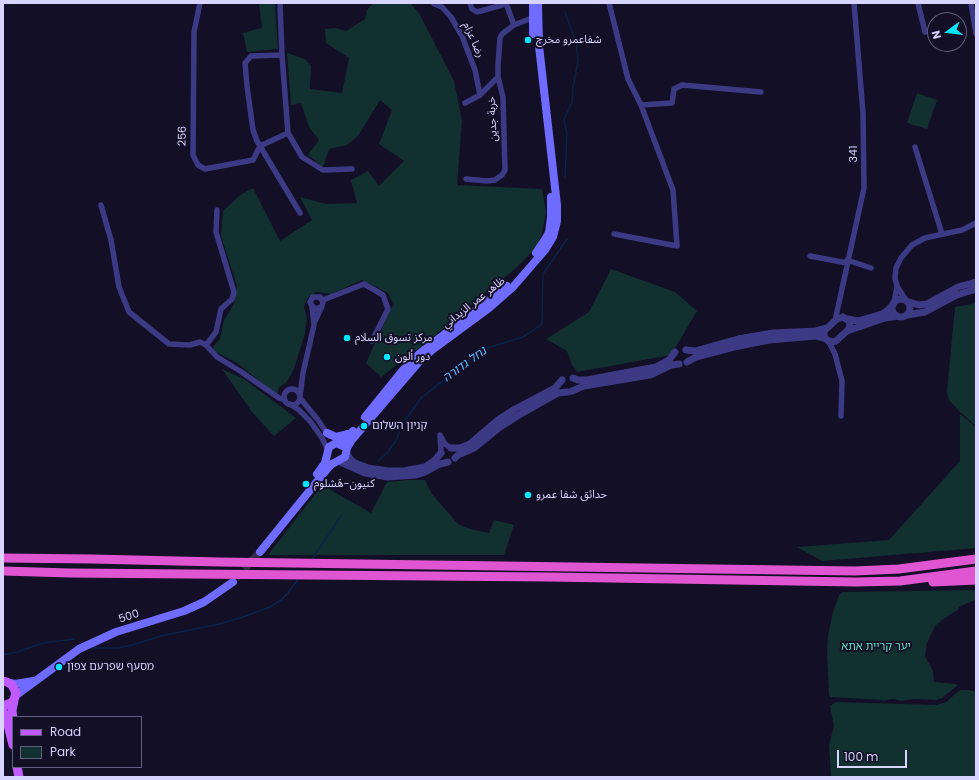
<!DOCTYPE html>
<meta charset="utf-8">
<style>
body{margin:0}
#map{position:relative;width:979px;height:780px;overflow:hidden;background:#130f26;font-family:Poppins,sans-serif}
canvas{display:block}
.frame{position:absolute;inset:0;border:4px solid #d9d4ff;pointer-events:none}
.legend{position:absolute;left:12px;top:716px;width:130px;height:52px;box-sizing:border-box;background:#130f26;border:1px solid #625e7d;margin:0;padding:5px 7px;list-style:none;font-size:12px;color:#d9d4ff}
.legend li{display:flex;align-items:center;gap:8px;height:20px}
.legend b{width:20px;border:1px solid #625e7d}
.north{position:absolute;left:927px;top:12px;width:40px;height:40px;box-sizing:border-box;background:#130f26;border:1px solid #625e7d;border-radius:50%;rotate:255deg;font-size:11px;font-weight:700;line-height:16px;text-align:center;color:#d9d4ff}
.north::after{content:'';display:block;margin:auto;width:14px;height:18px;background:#00e5ff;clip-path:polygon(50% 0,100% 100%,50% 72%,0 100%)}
.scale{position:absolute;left:837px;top:750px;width:70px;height:18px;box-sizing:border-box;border:2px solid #d9d4ff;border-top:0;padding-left:5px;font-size:12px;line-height:14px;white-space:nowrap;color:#d9d4ff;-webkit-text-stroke:3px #130f26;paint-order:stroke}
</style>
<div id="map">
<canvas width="979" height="780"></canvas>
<div class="frame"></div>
<ul class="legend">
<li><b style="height:5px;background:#c25bff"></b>Road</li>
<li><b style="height:11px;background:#12302f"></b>Park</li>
</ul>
<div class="north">N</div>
<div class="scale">100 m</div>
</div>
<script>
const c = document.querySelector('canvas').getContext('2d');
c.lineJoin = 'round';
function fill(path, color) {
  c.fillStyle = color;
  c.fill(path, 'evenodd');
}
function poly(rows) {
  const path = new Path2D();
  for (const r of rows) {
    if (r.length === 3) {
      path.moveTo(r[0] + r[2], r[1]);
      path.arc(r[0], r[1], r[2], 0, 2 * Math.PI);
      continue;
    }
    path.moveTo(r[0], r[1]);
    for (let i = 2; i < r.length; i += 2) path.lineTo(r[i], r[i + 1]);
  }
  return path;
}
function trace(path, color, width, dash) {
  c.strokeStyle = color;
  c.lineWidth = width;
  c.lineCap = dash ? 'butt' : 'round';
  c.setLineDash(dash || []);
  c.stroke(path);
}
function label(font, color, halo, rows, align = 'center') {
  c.font = font + ' Poppins,"Noto Sans Arabic","Noto Sans Hebrew",sans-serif';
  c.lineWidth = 4;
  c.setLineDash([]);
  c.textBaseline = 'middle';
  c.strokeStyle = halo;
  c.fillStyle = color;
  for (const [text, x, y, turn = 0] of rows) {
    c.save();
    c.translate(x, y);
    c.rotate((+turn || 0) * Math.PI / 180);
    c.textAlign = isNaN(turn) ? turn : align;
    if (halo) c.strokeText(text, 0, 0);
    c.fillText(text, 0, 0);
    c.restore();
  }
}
fill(poly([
 [259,3,275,3,278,49,247,52,243,33,262,28],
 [373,3,410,3,419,13,454,81,462,121,457,185,542,189,546,212,542,233,536,248,516,268,422,346,381,377,366,363,393,304,388,293,362,280,331,294,316,292,307,299,304,307,307,318,305,333,294,369,286,383,279,387,277,395,237,363,214,351,213,347,220,339,224,320,234,304,237,286,221,236,223,211,240,195,253,188,280,241,312,220,300,197,327,204,357,203,351,180,368,171,379,186,404,161,379,144,392,110,380,100,358,136,347,145,329,149,323,167,308,155,319,140,309,127,301,103,291,105,287,53,305,59,311,66,310,89,342,93,349,58,326,43,325,29,336,28,346,31,365,19,367,10],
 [917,93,937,100,927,129,907,123],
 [611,269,675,292,697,311,671,355,577,372,572,365,567,351,546,339,589,312],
 [976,303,976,426,960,412,949,400,947,392,955,307],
 [222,369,244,379,296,418,274,436,252,412],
 [960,414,976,427,976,548,822,561,797,547,889,540,960,461],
 [409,480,425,480,432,494,458,524,470,529,489,533,494,520,514,525,504,555,268,555,322,485,371,513,387,482],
 [976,590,975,600,958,607,959,609,942,620,935,626,927,643,925,656,933,671,934,682,956,684,957,686,942,698,936,700,914,699,901,701,893,699,882,701,882,700,832,697,831,698,829,695,827,652,828,635,833,612,839,595,843,592],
 [960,690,969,690,976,692,976,777,831,777,829,745,834,726,830,706,836,702,936,705,946,702]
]), '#12302f');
trace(poly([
 [565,177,567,133,564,119,572,103,573,88,578,61,576,43,565,12],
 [378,461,388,452,397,439,401,426,421,398,484,349,523,337,542,324,543,274,567,239],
 [312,559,341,516],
 [91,648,118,648,132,645,161,636,219,624,243,617,270,607,281,600,288,593,298,579],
 [3,655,17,652,43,643,74,639]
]), '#0c2248', 1.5);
trace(poly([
 [236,578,260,552]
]), '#312d47', 8, [8, 4]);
trace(poly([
 [200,3,194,32,193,155,198,165,205,169,253,160,260,146,288,133],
 [280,3,282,55,288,133,302,157,323,170,352,169],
 [470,3,472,9,477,12,506,4],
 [506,3,514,25],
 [609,3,628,79,641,105,673,190,677,246,614,234],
 [918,3,925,32],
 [971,3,976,34],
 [434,4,442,7,451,17,462,36,475,70,480,95],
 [282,55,251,56,245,63,247,86,253,130,257,141,300,213],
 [465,103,480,95,498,77],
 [641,105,672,103,674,89,682,85,761,92],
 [915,147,942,234],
 [466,179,487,181,495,180,502,175,505,170,503,97,498,77,498,65,500,38,502,34,514,25,532,18],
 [101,205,111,240,119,287,129,312,169,344,190,345,200,342,206,345,217,357,240,371,279,398,285,400],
 [810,256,847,263],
 [847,260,871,268],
 [905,299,897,286,895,278,896,268,901,258,912,245,925,238,962,230,976,223],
 [323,300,364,284,383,295,388,309,372,341],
 [894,302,897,287],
 [315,321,322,306,323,302,320,297,313,297,310,302,312,306,315,309,321,307],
 [835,321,864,188,863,113,854,3],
 [828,340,835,354,842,381,841,416],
 [206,345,216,332,221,309,232,299,234,292,216,232,217,210],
 [292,397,8],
 [300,396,303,373,314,325,312,307],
 [300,398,318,420,329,436],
 [290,404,299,410,310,421,322,438,328,450],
 [441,453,440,435,445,444,451,448]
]), '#3d3a85', 5.5);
trace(poly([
 [901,308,9],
 [909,302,919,305,927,304,958,287,976,282],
 [907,315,925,312,957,295,976,289],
 [843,317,849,321,850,326,848,330,836,341,831,342,827,340,824,336,824,331,837,319,843,317],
 [848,319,858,321,882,314,887,311,893,305],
 [847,331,885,318,897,316],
 [686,350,695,351,738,339,773,333,816,331,827,328],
 [687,362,696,357,734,347,769,340,816,336,826,339],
 [573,378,578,380,587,380,656,367,669,360,675,352],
 [572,391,584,386,650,375,671,365,679,364],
 [451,448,460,448,470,444,498,420,515,409,555,388,562,380],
 [346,452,350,459,355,463,368,468,388,471,404,471,425,467,435,460,441,453],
 [455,458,458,455,474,448,500,427,519,415,558,393,568,392],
 [338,461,365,473,388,477,416,475,425,472,440,464,448,462]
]), '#3d3a85', 7);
trace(poly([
 [533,3,533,34],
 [536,253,546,238,549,232,551,217,551,197],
 [365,417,403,370,419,354,507,286],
 [327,433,336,437,348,434],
 [339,443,349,436,353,431],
 [317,474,325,463,329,447,336,443,343,446],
 [260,552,328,468,332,464,345,457,347,448,351,441,419,362,432,350,489,308,513,287,545,250,553,237,557,221,557,205,539,46,538,3],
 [10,683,15,684,33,681],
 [15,696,79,649,116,632,184,611,204,602,233,582]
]), '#6f6bff', 8);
trace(poly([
 [3,681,7,682,12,685,16,693,14,700,11,703,3,706],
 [3,712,7,721,13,745],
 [13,721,12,710,14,700],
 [17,767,19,777]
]), '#c25bff', 9);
trace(poly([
 [3,558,92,559,220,562,855,571,899,569,976,559],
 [3,571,70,573,549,577,856,582,900,581,976,571],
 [933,582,976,580]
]), '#e055d1', 9);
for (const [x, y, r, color] of [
 [528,40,4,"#00e5ff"],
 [347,338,4,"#00e5ff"],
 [387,357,4,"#00e5ff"],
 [364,426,4,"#00e5ff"],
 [306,484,4,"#00e5ff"],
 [528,495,4,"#00e5ff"],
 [59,667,4,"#00e5ff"]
]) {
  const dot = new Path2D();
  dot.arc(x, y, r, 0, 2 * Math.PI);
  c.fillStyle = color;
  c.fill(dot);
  trace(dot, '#130f26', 1.5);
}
label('11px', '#d9d4ff', '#130f26', [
 ["رضا عزام",473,40,66],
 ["خربة جدين",493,119,-93],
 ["256",183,136,-89],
 ["341",854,154,-90],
 ["ظاهر عمر الزيداني",474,303,-38],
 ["500",129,617,-18]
]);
label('11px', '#d9d4ff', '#130f26', [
 ["شفاعمرو مخرج",536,40],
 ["مركز تسوق السلام",355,338],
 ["دور ألون",395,357],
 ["קניון השלום",372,426],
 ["كنيون-هَشلوم",314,484],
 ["حدائق شفا عمرو",536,495],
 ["מסעף שפרעם צפון",67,667]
], 'left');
label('11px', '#5fe0c0', '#130f26', [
 ["יער קריית אתא",876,647]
]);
label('italic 12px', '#62b6ff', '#130f26', [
 ["נחל גדורה",465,365,-36]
]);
</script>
